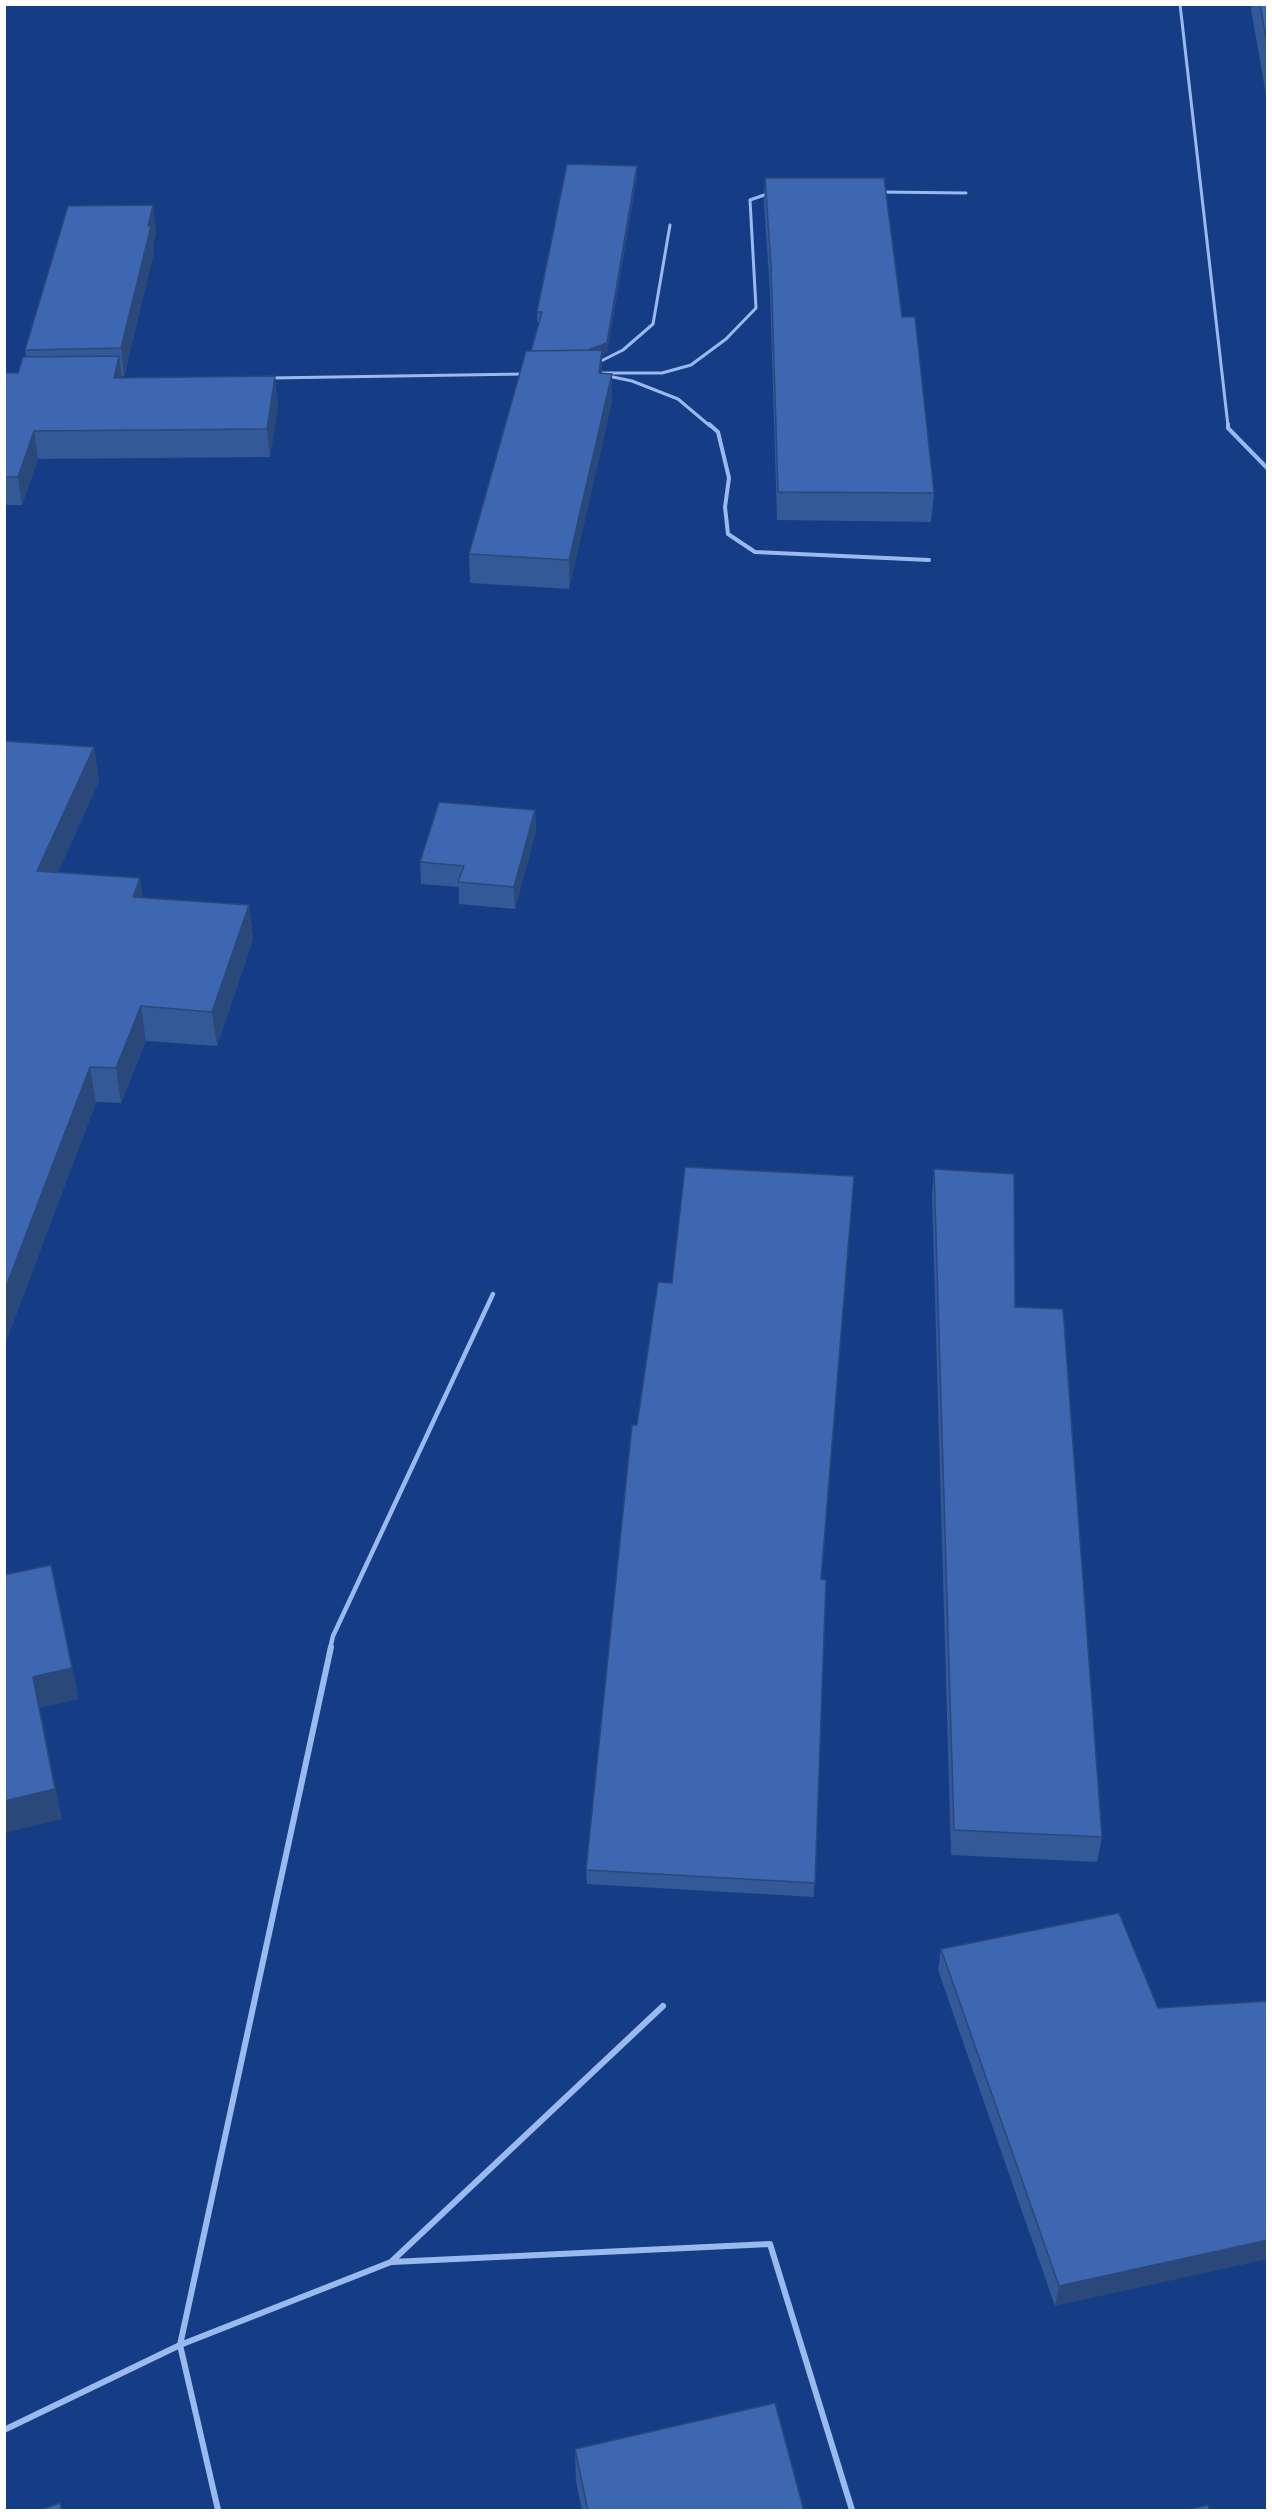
<!DOCTYPE html>
<style>
body{margin:0}
#map{position:relative;width:1272px;height:2515px;overflow:hidden;background:#153d86;font-family:Overpass,sans-serif}
canvas{display:block}
.frame{position:absolute;inset:0;border:6px solid #fff;pointer-events:none}
</style>
<div id="map">
<canvas width="1272" height="2515"></canvas>
<div class="frame"></div>
</div>
<script>
const c = document.querySelector('canvas').getContext('2d');
c.lineJoin = 'round';
function poly(rows) {
  const path = new Path2D();
  for (const r of rows) {
    path.moveTo(r[0], r[1]);
    for (let i = 2; i < r.length; i += 2) path.lineTo(r[i], r[i + 1]);
  }
  return path;
}
function trace(path, color, width, dash) {
  c.strokeStyle = color;
  c.lineWidth = width;
  c.lineCap = dash ? 'butt' : 'round';
  c.setLineDash(dash || []);
  c.stroke(path);
}
function fill(path, color) {
  c.fillStyle = color;
  c.fill(path, 'evenodd');
}
trace(poly([
 [1180,4,1228,426],
 [880,192,966,193],
 [599,362,623,350,653,324,670,225],
 [598,373,662,373,691,365,726,339,756,308,750,200,770,193],
 [608,376,632,381,678,399,710,426],
 [271,378,524,374]
]), '#9ab9ee', 3);
trace(poly([
 [709,424,718,432,729,478,725,507,728,534,755,552,929,560],
 [1228,424,1228,428,1268,469]
]), '#9ab9ee', 4);
trace(poly([
 [330,1649,333,1636,493,1294]
]), '#9ab9ee', 4.5);
trace(poly([
 [392,2262,770,2244,852,2510],
 [4,2430,180,2345,391,2262,663,2006],
 [218,2510,180,2345,331,1647]
]), '#9ab9ee', 6);
fill(poly([
 [1252,4,1268,4,1268,106,1251,9],
 [637,176,607,353,602,355,602,373,612,401,569,589,470,583,469,554,531,351,539,322,537,322,537,312],
 [765,178,902,317,934,493,931,522,777,520,770,291,764,204],
 [156,232,153,245,154,252,124,376,122,376,122,378,278,404,270,457,38,459,22,505,4,505,4,373,18,373,26,357,25,350],
 [4,741,94,747,99,781,58,872,140,878,143,898,249,905,253,939,217,1046,146,1041,121,1103,96,1102,4,1347],
 [535,810,536,831,515,909,459,904,459,887,421,884,420,862],
 [934,1169,1015,1307,1102,1837,1097,1862,951,1855,932,1195],
 [821,1579,814,1897,587,1884,586,1870],
 [941,1949,1158,2008,1055,2306,938,1970],
 [575,2449,804,2511,582,2511,576,2481]
]), '#345997');
fill(poly([
 [637,166,637,176,607,353,602,355,602,377,563,360],
 [153,205,156,232,153,245,154,252,124,376,121,348],
 [119,356,123,383,114,378],
 [612,374,612,401,569,589,569,560],
 [275,376,278,404,270,457,267,429],
 [34,431,38,459,22,505,18,477],
 [94,747,99,781,43,905,37,871],
 [535,810,536,831,515,909,514,887],
 [140,878,145,912,133,897],
 [249,905,253,939,217,1046,212,1012],
 [141,1006,146,1041,121,1103,116,1068],
 [90,1067,96,1102,4,1347,4,1292],
 [51,1565,79,1699,40,1708,62,1819,4,1833,4,1801,33,1677],
 [1268,2240,1268,2259,1055,2306,1059,2286]
]), '#2b487b');
const building = poly([
 [1260,4,1268,4,1268,49,1260,4],
 [567,164,637,166,607,343,588,350,531,351,542,312,537,312,567,164],
 [765,178,884,178,902,317,915,317,934,493,778,492,771,265,765,178],
 [153,205,148,226,151,226,121,348,25,350,68,206,153,205],
 [602,350,599,373,612,374,569,560,469,554,526,351,602,350],
 [119,356,114,378,275,376,267,429,34,431,18,477,4,477,4,373,18,373,23,357,119,356],
 [4,741,94,747,37,871,140,878,133,897,249,905,212,1012,141,1006,116,1068,90,1067,4,1292,4,741],
 [439,802,535,810,514,887,458,882,464,866,420,862,439,802],
 [685,1167,854,1176,821,1579,826,1580,815,1883,586,1870,632,1425,637,1425,658,1282,672,1283,685,1167],
 [934,1169,1014,1174,1015,1307,1063,1309,1102,1837,954,1830,934,1169],
 [51,1565,72,1668,33,1677,55,1789,4,1801,4,1575,51,1565],
 [1119,1913,1158,2008,1268,2001,1268,2240,1059,2286,941,1949,1119,1913],
 [775,2403,804,2511,588,2511,575,2449,775,2403],
 [60,2503,62,2511,38,2511,60,2503],
 [1208,2505,1210,2511,1184,2511,1208,2505]
]);
fill(building, '#3d67b0');
trace(building, '#2b487b', 1.5);
</script>
